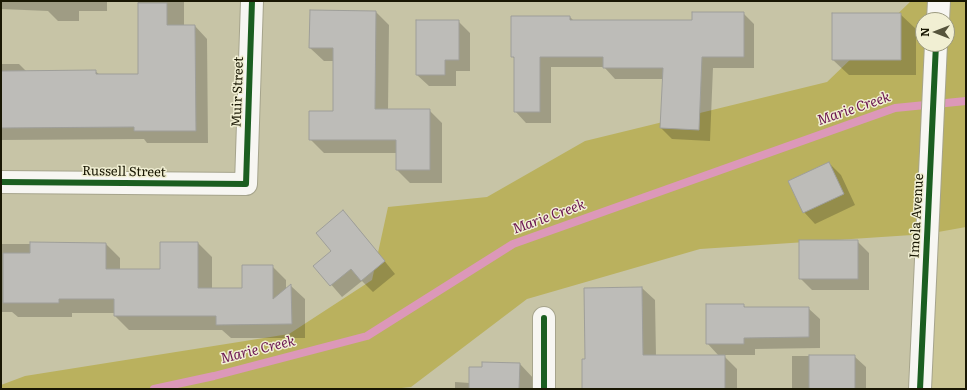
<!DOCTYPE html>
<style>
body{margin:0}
#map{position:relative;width:967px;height:390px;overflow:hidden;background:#c7c4a6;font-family:Literata,serif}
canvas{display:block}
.frame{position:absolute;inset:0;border:2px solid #191703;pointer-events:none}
.north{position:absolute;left:915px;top:12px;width:40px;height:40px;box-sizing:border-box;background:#f1efd3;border:1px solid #9b9980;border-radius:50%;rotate:270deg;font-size:11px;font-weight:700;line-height:16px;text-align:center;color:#191703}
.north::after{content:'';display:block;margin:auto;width:14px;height:18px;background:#56543c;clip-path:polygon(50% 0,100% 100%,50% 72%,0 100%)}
</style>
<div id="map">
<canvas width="967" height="390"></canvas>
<div class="frame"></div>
<div class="north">N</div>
</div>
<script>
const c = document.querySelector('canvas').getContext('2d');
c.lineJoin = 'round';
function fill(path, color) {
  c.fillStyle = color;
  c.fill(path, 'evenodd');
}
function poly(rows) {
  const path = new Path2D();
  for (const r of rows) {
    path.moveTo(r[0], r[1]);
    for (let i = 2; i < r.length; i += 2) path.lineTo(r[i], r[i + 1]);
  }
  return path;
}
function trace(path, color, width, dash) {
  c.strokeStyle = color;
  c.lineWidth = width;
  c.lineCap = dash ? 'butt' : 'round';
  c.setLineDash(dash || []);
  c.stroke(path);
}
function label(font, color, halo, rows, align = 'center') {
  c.font = font + ' Literata,serif';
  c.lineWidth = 3;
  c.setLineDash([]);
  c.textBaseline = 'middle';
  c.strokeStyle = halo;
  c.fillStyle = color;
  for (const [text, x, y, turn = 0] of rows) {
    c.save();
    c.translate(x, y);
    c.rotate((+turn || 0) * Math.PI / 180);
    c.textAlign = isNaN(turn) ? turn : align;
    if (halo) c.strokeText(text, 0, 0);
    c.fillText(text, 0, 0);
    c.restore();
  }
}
fill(poly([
 [966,1,966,389,929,389,947,44]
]), '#cbc696');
fill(poly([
 [911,1,966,1,966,227,927,234,700,249,527,299,411,387,392,389,1,389,1,385,25,376,289,334,372,280,388,207,487,197,585,141,827,82],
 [923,20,947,20,947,44,923,44]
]), '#bab15e');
fill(poly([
 [1,1,107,1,107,11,79,11,79,21,58,21,48,11,1,9],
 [138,1,184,1,184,26,195,26,207,39,208,143,147,143,144,139,1,140,1,64,19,64,27,72,95,71,100,75,139,75],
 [376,12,389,25,388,110,429,110,442,123,442,183,410,183,397,170,397,153,324,153,310,139,334,112,334,61,324,61,310,48],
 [743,13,754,24,754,68,713,68,710,141,672,139,661,128,663,79,615,79,604,67,551,67,551,123,526,123,515,111,515,59,512,56,570,17,574,21,693,21],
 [900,14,916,29,916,75,849,75,833,60],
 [458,21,470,33,470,71,456,71,456,86,429,86,417,75],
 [829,163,841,175,855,205,815,224,804,212],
 [343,212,354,223,395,274,373,292,362,281,342,297,315,266,332,251],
 [857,241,869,253,869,290,812,290,800,278],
 [198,243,212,257,212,289,243,289,272,266,286,280,286,289,291,286,305,299,305,338,231,338,222,330,129,330,115,316,115,313,72,313,72,317,18,317,12,312,1,312,1,244,106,244,120,258,120,270,161,270],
 [642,288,655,300,656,356,719,356,707,343,743,305,746,308,808,308,820,319,820,348,755,349,755,355,723,355,737,369,737,389,583,389,586,360,585,289],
 [792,356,854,356,866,367,866,389,792,389],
 [520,364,535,380,535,389,455,389,455,382,470,383,483,368]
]), '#0003');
trace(poly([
 [154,389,214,376,367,336,513,244,895,108,966,101]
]), '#dc98b9', 8);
const building = poly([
 [138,3,167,3,167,25,195,25,196,131,134,131,134,127,1,128,1,71,96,70,96,74,138,74,138,3],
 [310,10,376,11,375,109,430,109,430,170,396,170,396,140,309,140,309,111,333,111,333,48,309,48,310,10],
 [692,12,744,12,744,57,702,57,699,130,660,128,663,68,603,68,603,57,540,57,540,112,514,112,514,57,511,57,511,16,570,16,570,20,692,20,692,12],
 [832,13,901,13,901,60,832,60,832,13],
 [416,20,459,20,459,60,445,60,445,75,416,75,416,20],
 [829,162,844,194,803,213,788,181,829,162],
 [343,210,385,261,361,281,351,269,330,286,313,266,331,251,316,233,343,210],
 [799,240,858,240,858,279,799,279,799,240],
 [30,242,106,243,106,269,160,269,160,242,198,242,198,288,242,288,242,265,273,265,273,299,291,284,292,324,216,325,216,316,114,316,114,299,59,299,59,303,3,303,3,253,30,253,30,242],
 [642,287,643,355,725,355,725,389,582,389,582,359,585,359,584,288,642,287],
 [706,304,744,304,744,307,809,307,809,337,744,338,744,344,706,344,706,304],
 [809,355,855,355,855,389,809,389,809,355],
 [482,362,520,363,519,389,469,389,469,367,482,367,482,362]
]);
fill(building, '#bdbcb8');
trace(building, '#9e9e99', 1);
const street = poly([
 [1,182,246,184,252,1],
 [544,318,544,389]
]);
const secondary = poly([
 [938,20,939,1],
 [920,389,936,44]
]);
trace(street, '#a6a48c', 24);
trace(secondary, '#a6a48c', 24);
trace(street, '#f7f6f2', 22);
trace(secondary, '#f7f6f2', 22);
trace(poly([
 [1,182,246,184,252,1],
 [544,318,544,389],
 [920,389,936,44]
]), '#1b5e20', 6);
label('13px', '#191703', '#f1efd3', [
 ["Muir Street",238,92,-88],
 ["Russell Street",124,172,1],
 ["Imola Avenue",917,216,-87]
]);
label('italic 14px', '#6b1651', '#f1efd3', [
 ["Marie Creek",854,109,-19],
 ["Marie Creek",549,217,-20],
 ["Marie Creek",258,350,-14]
]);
</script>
